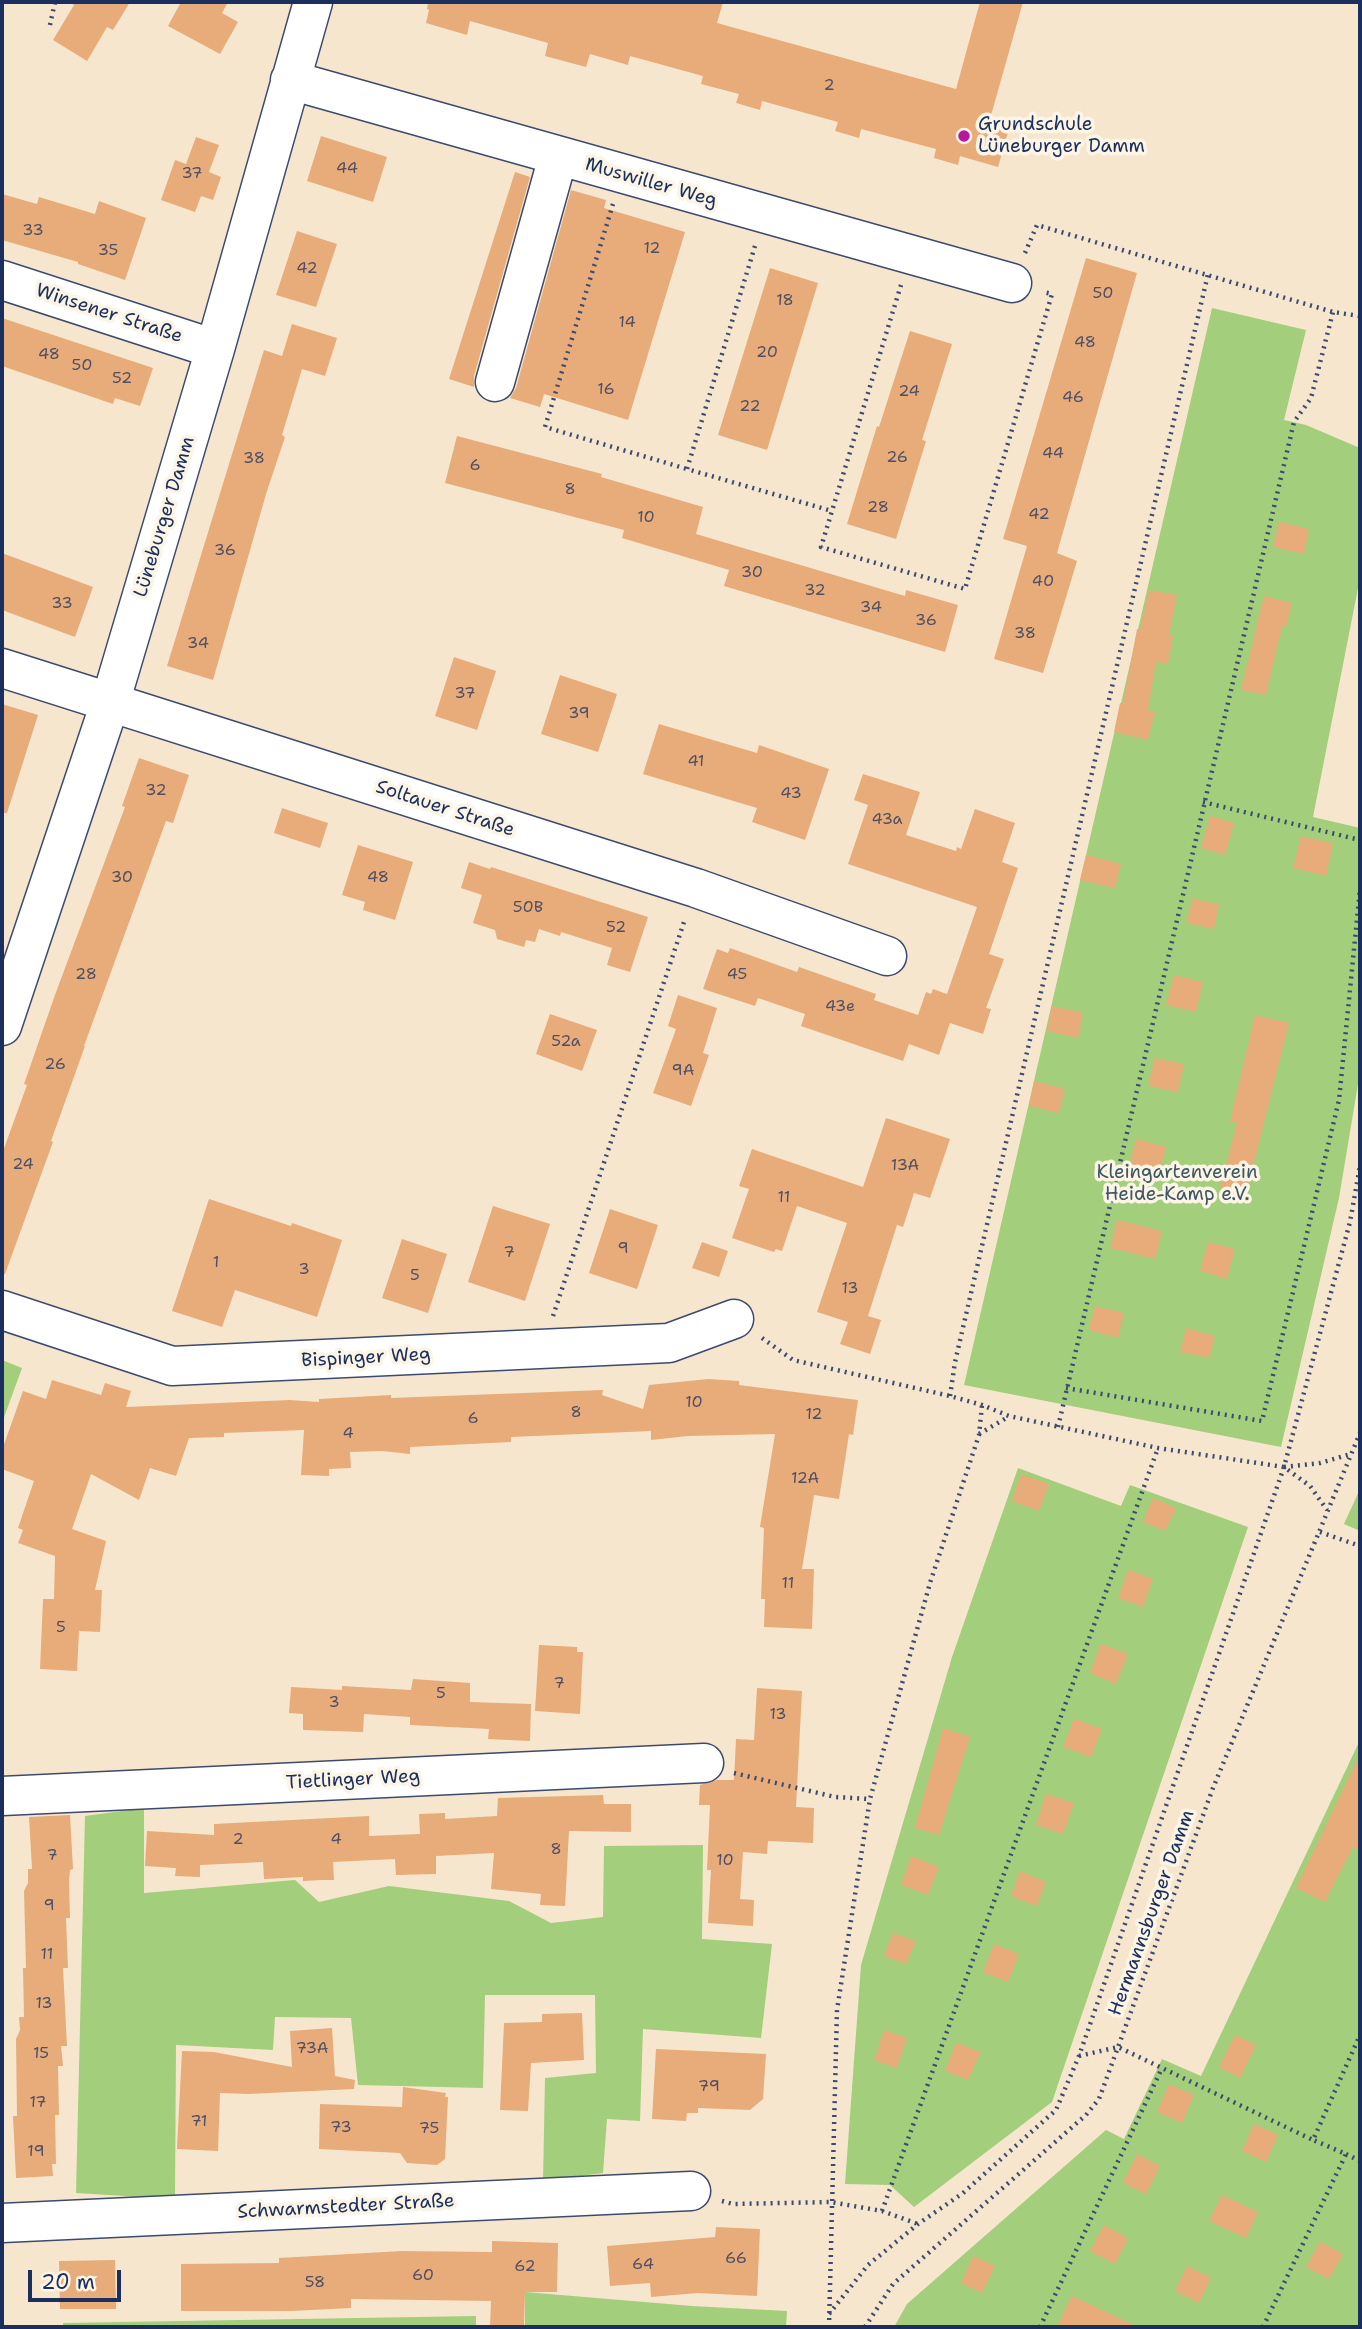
<!DOCTYPE html>
<meta charset="utf-8">
<style>
body{margin:0}
#map{position:relative;width:1362px;height:2329px;overflow:hidden;background:#f7e6ce;font-family:"Shantell Sans",sans-serif}
canvas{display:block}
.frame{position:absolute;inset:0;border:4px solid #1b2f5e;pointer-events:none}
.scale{position:absolute;left:28px;top:2270px;width:93px;height:32px;box-sizing:border-box;border:4px solid #1b2f5e;border-top:0;padding-left:9px;font-size:21px;line-height:24px;white-space:nowrap;color:#1b2f5e;-webkit-text-stroke:5px #fcf5e5;paint-order:stroke}
</style>
<div id="map">
<canvas width="1362" height="2329"></canvas>
<div class="frame"></div>
<div class="scale">20 m</div>
</div>
<script>
const c = document.querySelector('canvas').getContext('2d');
c.lineJoin = 'round';
function fill(path, color) {
  c.fillStyle = color;
  c.fill(path, 'evenodd');
}
function poly(rows) {
  const path = new Path2D();
  for (const r of rows) {
    path.moveTo(r[0], r[1]);
    for (let i = 2; i < r.length; i += 2) path.lineTo(r[i], r[i + 1]);
  }
  return path;
}
function trace(path, color, width, dash) {
  c.strokeStyle = color;
  c.lineWidth = width;
  c.lineCap = dash ? 'butt' : 'round';
  c.setLineDash(dash || []);
  c.stroke(path);
}
function label(font, color, halo, rows, align = 'center') {
  c.font = font + ' "Shantell Sans",sans-serif';
  c.lineWidth = 7;
  c.setLineDash([]);
  c.textBaseline = 'middle';
  c.strokeStyle = halo;
  c.fillStyle = color;
  for (const [text, x, y, turn = 0] of rows) {
    c.save();
    c.translate(x, y);
    c.rotate((+turn || 0) * Math.PI / 180);
    c.textAlign = isNaN(turn) ? turn : align;
    if (halo) c.strokeText(text, 0, 0);
    c.fillText(text, 0, 0);
    c.restore();
  }
}
fill(poly([
 [1212,308,1306,330,1284,420,1306,425,1360,448,1360,578,1313,817,1360,828,1360,1072,1339,1198,1281,1447,964,1385],
 [2,1360,22,1368,2,1423],
 [1018,1468,1121,1506,1130,1485,1248,1527,1052,2102,914,2207,890,2185,845,2184,861,1965,952,1657],
 [1360,1489,1360,1531,1344,1524],
 [1360,1740,1360,2327,894,2327,907,2304,1106,2130,1124,2139,1162,2059,1201,2076],
 [144,1808,144,1893,295,1880,319,1902,389,1886,509,1901,551,1923,603,1917,604,1846,703,1845,702,1939,772,1944,761,2038,643,2029,640,2121,607,2119,603,2173,543,2181,545,2078,596,2073,595,1995,485,1995,483,2088,358,2085,351,2018,275,2017,273,2050,176,2045,175,2199,76,2193,85,1816],
 [525,2292,692,2306,787,2311,786,2327,525,2327],
 [476,2316,476,2327,63,2327,63,2323]
]), '#a3ce7b');
fill(poly([
 [69,2,130,2,113,30,107,27,87,61,53,40,74,5],
 [181,2,228,2,222,13,238,22,220,54,168,26],
 [428,2,723,2,717,23,956,89,980,2,1023,2,990,119,1010,125,998,167,960,156,958,165,934,158,936,149,861,129,859,138,835,131,838,122,762,101,760,110,736,103,739,94,701,84,703,76,630,56,628,65,590,54,586,67,545,56,548,43,470,21,467,35,426,23,429,10,427,9],
 [321,136,387,157,373,202,307,181],
 [196,137,219,145,209,172,221,177,213,200,201,196,195,212,161,200,175,160,186,164],
 [515,172,530,177,474,376,474,387,449,379],
 [571,190,606,200,604,208,685,232,628,420,544,394,540,407,510,398,516,388],
 [2,194,37,204,39,197,95,214,99,201,146,218,125,280,78,264,78,262,2,240],
 [297,231,337,244,316,307,276,295],
 [1086,258,1137,273,1057,553,1077,561,1043,673,994,659,1027,546,1003,539],
 [770,268,818,283,767,450,718,435],
 [2,318,153,368,140,406,115,398,113,404,2,366],
 [292,324,337,338,325,376,302,369,282,435,285,437,266,494,213,680,167,666,264,350,282,356],
 [910,331,952,344,922,440,926,441,896,539,847,524,877,426,879,427],
 [457,436,602,474,601,477,703,507,696,534,905,596,906,590,958,605,945,652,724,586,729,570,622,538,624,530,445,483],
 [1279,522,1309,529,1304,554,1273,547],
 [2,553,93,587,75,637,2,610],
 [1149,590,1177,595,1169,635,1173,636,1168,664,1156,662,1148,710,1155,712,1148,740,1114,732,1120,703,1123,704,1137,629,1140,630],
 [1264,596,1292,603,1286,627,1282,626,1266,695,1241,690],
 [454,657,496,671,477,730,435,716],
 [560,675,617,694,598,752,541,734],
 [2,704,38,715,7,813,2,813],
 [659,724,757,753,759,745,829,769,805,840,752,822,757,808,643,774],
 [139,758,189,775,173,823,166,821,84,1046,85,1046,51,1141,53,1142,5,1274,2,1273,2,1154,27,1085,24,1084,55,995,125,807,122,806],
 [863,774,920,792,906,835,956,851,957,847,961,849,975,809,1015,823,1002,862,1018,868,989,954,1004,959,986,1008,991,1009,983,1034,950,1023,939,1055,909,1044,903,1061,801,1026,805,1014,758,998,755,1006,703,989,717,949,728,953,730,948,797,972,799,967,876,994,874,1000,918,1015,926,992,931,994,933,989,947,994,977,907,848,864,868,805,854,800],
 [282,808,328,823,320,848,274,833],
 [1210,816,1234,823,1225,855,1201,848],
 [1301,836,1333,843,1326,876,1293,868],
 [358,845,413,862,395,920,363,910,365,902,342,895],
 [1086,855,1121,864,1115,888,1080,880],
 [469,862,490,869,491,867,648,917,630,972,607,965,612,948,561,932,560,936,539,929,535,942,526,940,524,947,497,939,495,930,473,923,482,895,461,888],
 [1192,899,1219,904,1214,929,1187,923],
 [1174,975,1203,982,1196,1012,1166,1005],
 [678,995,717,1008,703,1053,709,1055,691,1106,653,1093,676,1029,668,1026],
 [1052,1006,1083,1013,1078,1038,1047,1031],
 [550,1014,597,1030,582,1071,536,1054],
 [1255,1015,1289,1023,1246,1194,1220,1187,1237,1123,1230,1121],
 [1155,1058,1184,1064,1178,1092,1148,1086],
 [1034,1081,1065,1089,1059,1113,1029,1106],
 [886,1118,950,1139,930,1198,914,1193,903,1227,897,1225,868,1316,881,1320,870,1354,840,1344,848,1322,817,1312,847,1223,797,1206,782,1251,776,1249,774,1252,732,1238,749,1189,739,1186,752,1149,863,1187],
 [1136,1139,1166,1147,1159,1175,1129,1167],
 [209,1199,291,1226,292,1223,342,1240,317,1317,235,1290,222,1327,172,1311],
 [493,1206,550,1224,525,1301,468,1282],
 [610,1209,658,1225,637,1289,589,1273],
 [1117,1220,1162,1231,1155,1259,1110,1248],
 [402,1239,447,1254,428,1313,382,1298],
 [702,1242,728,1251,719,1277,692,1268],
 [1208,1242,1235,1249,1227,1279,1200,1271],
 [1095,1306,1124,1313,1118,1338,1089,1330],
 [1186,1328,1215,1336,1209,1358,1180,1352],
 [708,1379,739,1381,739,1385,858,1400,853,1435,849,1434,839,1499,814,1495,802,1569,814,1569,812,1629,764,1627,765,1599,761,1599,764,1528,760,1527,775,1434,688,1436,651,1440,651,1431,511,1437,511,1442,410,1447,410,1454,382,1451,350,1452,351,1468,329,1469,329,1476,301,1475,304,1430,224,1433,224,1437,189,1438,176,1476,150,1468,139,1500,91,1474,72,1529,106,1541,95,1590,102,1590,100,1632,79,1631,77,1671,40,1669,43,1599,54,1599,55,1556,18,1543,23,1530,18,1528,34,1481,2,1469,2,1450,23,1391,46,1399,52,1380,101,1395,105,1383,131,1391,126,1407,290,1400,319,1402,319,1399,391,1395,391,1398,603,1390,602,1395,643,1409,649,1385],
 [1021,1474,1049,1484,1039,1511,1012,1501],
 [1153,1498,1176,1508,1165,1531,1143,1522],
 [1128,1570,1153,1579,1143,1607,1118,1598],
 [1101,1644,1128,1654,1116,1684,1090,1673],
 [539,1645,577,1647,577,1652,583,1652,580,1714,535,1711],
 [413,1679,470,1683,470,1702,531,1704,530,1741,488,1739,489,1729,410,1725,410,1717,364,1714,363,1732,303,1730,303,1714,289,1713,291,1687,342,1690,342,1686,411,1690],
 [757,1688,802,1691,796,1807,814,1808,813,1843,768,1841,767,1854,743,1852,740,1899,754,1900,753,1926,708,1923,711,1870,707,1870,710,1805,699,1805,700,1785,717,1780,734,1780,736,1739,754,1740],
 [1074,1719,1102,1729,1091,1757,1063,1747],
 [943,1728,970,1737,939,1835,915,1828],
 [1360,1754,1360,1851,1353,1847,1325,1902,1296,1888],
 [1046,1794,1074,1803,1063,1834,1036,1825],
 [603,1795,604,1804,631,1804,631,1832,569,1831,565,1906,540,1905,541,1894,491,1889,494,1853,436,1856,436,1874,396,1875,395,1859,333,1862,334,1880,322,1880,303,1881,303,1877,264,1879,263,1862,200,1865,200,1877,175,1876,176,1868,145,1866,147,1831,214,1835,214,1824,369,1816,369,1836,420,1834,419,1814,445,1813,445,1819,497,1816,498,1798],
 [70,1815,73,1869,70,1870,69,1880,70,1918,66,1918,68,1968,63,1968,67,2046,61,2046,63,2066,58,2066,59,2115,55,2115,56,2164,52,2164,53,2176,16,2178,13,2116,17,2116,16,2039,20,2030,19,2017,24,2017,23,1968,26,1968,24,1891,28,1883,28,1869,32,1869,29,1817],
 [911,1856,939,1867,928,1895,901,1885],
 [1020,1871,1046,1882,1037,1906,1011,1896],
 [893,1933,916,1941,906,1964,884,1956],
 [994,1944,1019,1954,1008,1982,983,1972],
 [582,2013,584,2060,531,2063,528,2111,500,2110,504,2023,542,2022,542,2014],
 [332,2028,335,2076,355,2080,354,2089,248,2094,220,2093,218,2151,177,2149,182,2051,214,2052,292,2067,290,2031],
 [884,2030,907,2038,897,2068,874,2060],
 [1235,2035,1256,2045,1240,2078,1219,2067],
 [956,2043,981,2052,968,2080,945,2071],
 [656,2049,766,2054,763,2099,750,2110,698,2108,698,2113,687,2113,686,2121,652,2119],
 [1169,2084,1194,2095,1182,2123,1157,2112],
 [403,2087,446,2093,445,2097,448,2097,445,2159,437,2165,407,2163,400,2153,319,2149,320,2104,402,2107],
 [1254,2124,1278,2135,1266,2162,1242,2151],
 [1137,2154,1160,2166,1146,2194,1123,2183],
 [1222,2195,1258,2212,1246,2238,1209,2221],
 [1104,2225,1128,2238,1115,2264,1090,2251],
 [716,2227,760,2229,757,2296,698,2293,651,2297,650,2283,610,2286,607,2246,715,2237],
 [492,2241,558,2243,557,2292,525,2292,524,2327,490,2327,491,2301,351,2299,351,2308,291,2311,181,2311,181,2264,279,2263,279,2258,402,2251,492,2252],
 [1320,2242,1343,2254,1329,2279,1306,2267],
 [973,2256,995,2266,982,2293,961,2283],
 [115,2260,116,2309,60,2309,59,2261],
 [1187,2266,1211,2278,1199,2303,1175,2291],
 [1072,2296,1083,2301,1138,2327,1057,2327]
]), '#e7ac7a');
const minor = poly([
 [290,80,1012,283],
 [2,280,215,349],
 [495,382,558,157],
 [2,668,696,888,887,956],
 [2,1026,110,703,215,349,313,2],
 [2,1310,172,1366,669,1343,734,1319],
 [2,1796,704,1763],
 [2,2223,691,2191]
]);
trace(minor, '#3c4a6f', 41);
trace(poly([
 [50,25,55,2],
 [613,204,545,427,687,469],
 [755,246,687,469,832,511],
 [1025,253,1037,225,1333,312,1360,316],
 [901,285,821,547,965,589,1052,294,1043,292],
 [1203,802,1360,840],
 [553,1316,685,919],
 [762,1338,793,1360,950,1396,982,1405,1009,1416,1158,1448,1284,1467,1310,1486,1327,1510],
 [1066,1388,1262,1421,1339,1100,1360,889],
 [950,1396,955,1362,1208,274],
 [1058,1427,1294,422,1311,398,1333,312],
 [979,1434,1008,1417],
 [1284,1467,1320,1463,1351,1454],
 [1320,1532,1360,1546],
 [734,1773,835,1797,870,1799],
 [1079,2056,1118,2047,1313,2140],
 [1346,2154,1360,2161],
 [722,2201,733,2204,831,2202,882,2211,918,2224],
 [882,2211,1158,1448],
 [829,2314,868,2265,918,2224,963,2193,1056,2110,1079,2056,1284,1467,1350,1222,1360,1166],
 [829,2327,837,2010,870,1799,930,1583,979,1435,982,1405],
 [865,2327,893,2284,1086,2115,1099,2099,1213,1788,1360,1433],
 [1040,2327,1162,2068],
 [1263,2327,1346,2154,1313,2140,1360,2035]
]), '#3c4a6f', 4.5, [2, 5]);
trace(minor, '#fff', 38);
for (const [x, y, r, color] of [
 [964,136,7,"#b5179e"]
]) {
  const dot = new Path2D();
  dot.arc(x, y, r, 0, 2 * Math.PI);
  c.fillStyle = color;
  c.fill(dot);
  trace(dot, '#fcf5e5', 2.5);
}
label('16px', '#4e4e65', null, [
 ["2",829,86],
 ["44",347,169],
 ["37",192,174],
 ["33",33,231],
 ["12",652,249],
 ["35",108,251],
 ["42",307,269],
 ["50",1103,294],
 ["18",785,301],
 ["14",627,323],
 ["48",1085,343],
 ["20",767,353],
 ["48",49,355],
 ["50",82,366],
 ["52",122,379],
 ["16",606,390],
 ["24",909,392],
 ["46",1073,398],
 ["22",750,407],
 ["44",1053,454],
 ["26",897,458],
 ["38",254,459],
 ["6",475,466],
 ["8",570,490],
 ["28",878,508],
 ["42",1039,515],
 ["10",646,518],
 ["36",225,551],
 ["30",752,573],
 ["40",1043,582],
 ["32",815,591],
 ["33",62,604],
 ["34",871,608],
 ["36",926,621],
 ["38",1025,634],
 ["34",198,644],
 ["37",465,694],
 ["39",579,714],
 ["41",696,762],
 ["32",156,791],
 ["43",791,794],
 ["43a",887,820],
 ["30",122,878],
 ["48",378,878],
 ["50B",528,908],
 ["52",616,928],
 ["28",86,975],
 ["45",737,975],
 ["43e",840,1007],
 ["52a",566,1042],
 ["26",55,1065],
 ["9A",683,1071],
 ["24",23,1165],
 ["13A",905,1166],
 ["11",784,1198],
 ["9",623,1249],
 ["7",509,1253],
 ["1",216,1263],
 ["3",304,1270],
 ["5",415,1276],
 ["13",850,1289],
 ["10",694,1403],
 ["8",576,1413],
 ["12",814,1415],
 ["6",473,1419],
 ["4",348,1434],
 ["12A",805,1479],
 ["11",788,1584],
 ["5",61,1628],
 ["7",559,1684],
 ["5",441,1694],
 ["3",334,1703],
 ["13",778,1715],
 ["2",238,1840],
 ["4",336,1840],
 ["8",556,1850],
 ["7",52,1856],
 ["10",725,1861],
 ["9",49,1906],
 ["11",47,1955],
 ["13",44,2004],
 ["73A",312,2049],
 ["15",41,2054],
 ["79",709,2087],
 ["17",38,2103],
 ["71",199,2122],
 ["73",341,2128],
 ["75",429,2129],
 ["19",36,2152],
 ["66",736,2259],
 ["64",643,2265],
 ["62",525,2267],
 ["60",423,2276],
 ["58",315,2283]
]);
label('19px', '#1b2f5e', '#fcf5e5', [
 ["Grundschule",978,125],
 ["Lüneburger Damm",978,147]
], 'left');
label('19px', '#1b2f5e', '#fcf5e5', [
 ["Muswiller Weg",651,183,16],
 ["Winsener Straße",109,314,18],
 ["Lüneburger Damm",165,517,-73],
 ["Soltauer Straße",445,809,18],
 ["Bispinger Weg",366,1358,-3],
 ["Tietlinger Weg",353,1780,-3],
 ["Hermannsburger Damm",1152,1913,-70],
 ["Schwarmstedter Straße",346,2207,-3]
]);
label('19px', '#3d5765', '#fcf5e5', [
 ["Kleingartenverein",1177,1173],
 ["Heide-Kamp e.V.",1177,1195]
]);
</script>
